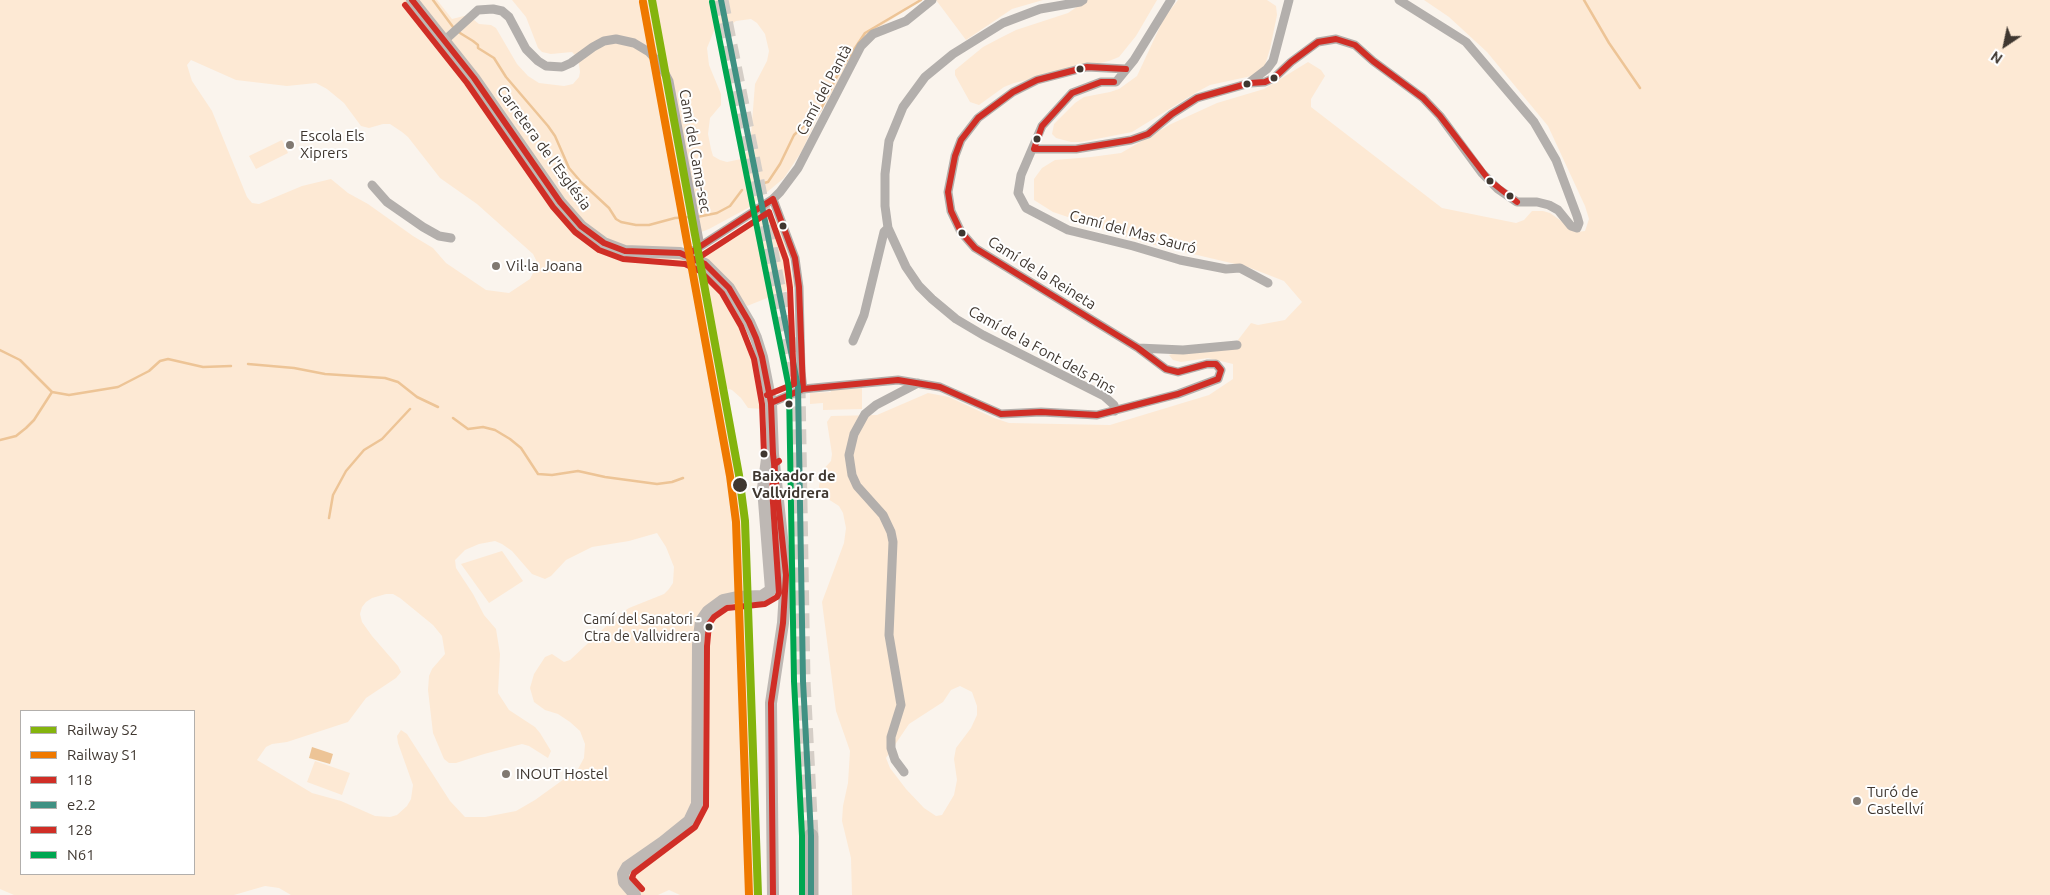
<!DOCTYPE html>
<meta charset="utf-8">
<style>
body{margin:0}
#map{position:relative;width:2050px;height:895px;overflow:hidden;background:#faf4ed;font-family:Ubuntu,sans-serif}
canvas{display:block}
.legend{position:absolute;left:20px;top:710px;width:175px;height:165px;box-sizing:border-box;background:#fff;border:1px solid #b2afac;margin:0;padding:6px 9px;list-style:none;font-size:15px;color:#3f3730}
.legend li{display:flex;align-items:center;gap:10px;height:25px}
.legend b{width:25px;border:1px solid #b2afac}
.north{position:absolute;left:1980px;top:20px;width:50px;height:50px;-webkit-text-stroke:4px #fff;paint-order:stroke;rotate:214deg;font-size:14px;font-weight:700;line-height:20px;text-align:center;color:#3f3730}
.north::after{content:'';display:block;margin:auto;width:18px;height:22px;background:#3f3730;clip-path:polygon(50% 0,100% 100%,50% 72%,0 100%)}
</style>
<div id="map">
<canvas width="2050" height="895"></canvas>
<ul class="legend">
<li><b style="height:6px;background:#84b40d"></b>Railway S2</li>
<li><b style="height:6px;background:#ef7900"></b>Railway S1</li>
<li><b style="height:6px;background:#d02e26"></b>118</li>
<li><b style="height:6px;background:#409183"></b>e2.2</li>
<li><b style="height:6px;background:#d02e26"></b>128</li>
<li><b style="height:6px;background:#00a651"></b>N61</li>
</ul>
<div class="north">N</div>
</div>
<script>
const c = document.querySelector('canvas').getContext('2d');
c.lineJoin = 'round';
function fill(path, color) {
  c.fillStyle = color;
  c.fill(path, 'evenodd');
}
function poly(rows) {
  const path = new Path2D();
  for (const r of rows) {
    path.moveTo(r[0], r[1]);
    for (let i = 2; i < r.length; i += 2) path.lineTo(r[i], r[i + 1]);
  }
  return path;
}
function trace(path, color, width, dash) {
  c.strokeStyle = color;
  c.lineWidth = width;
  c.lineCap = dash ? 'butt' : 'round';
  c.setLineDash(dash || []);
  c.stroke(path);
}
function label(font, color, halo, rows, align = 'center') {
  c.font = font + ' Ubuntu,sans-serif';
  c.lineWidth = 4;
  c.setLineDash([]);
  c.textBaseline = 'middle';
  c.strokeStyle = halo;
  c.fillStyle = color;
  for (const [text, x, y, turn = 0] of rows) {
    c.save();
    c.translate(x, y);
    c.rotate((+turn || 0) * Math.PI / 180);
    c.textAlign = isNaN(turn) ? turn : align;
    if (halo) c.strokeText(text, 0, 0);
    c.fillText(text, 0, 0);
    c.restore();
  }
}
fill(poly([
 [0,0,437,0,452,19,468,15,479,24,491,25,496,28,517,64,528,76,539,83,564,86,573,84,579,77,580,72,578,58,572,52,551,54,542,52,538,48,526,17,512,0,922,0,864,37,815,122,802,151,784,178,748,208,709,229,689,237,685,239,682,246,695,267,717,285,733,308,753,351,763,386,762,409,748,408,741,398,732,390,726,388,721,390,721,399,738,484,744,543,754,895,680,895,669,890,658,895,291,895,279,888,265,886,234,895,14,895,0,889],
 [751,19,757,23,765,34,769,51,767,61,755,84,750,148,741,159,727,162,720,160,713,156,711,149,708,134,710,118,721,105,721,94,709,65,707,48,716,26,727,27,736,21],
 [191,60,236,80,287,86,316,83,327,89,344,103,361,126,369,128,383,124,390,124,402,132,408,137,440,178,477,204,533,254,536,260,536,267,530,279,509,293,486,290,446,263,433,248,413,236,368,204,348,193,331,179,302,186,259,204,252,203,247,197,212,111,192,81,187,65],
 [657,533,666,547,674,567,673,583,669,589,664,594,629,608,617,616,570,660,564,662,552,654,545,657,534,674,530,688,534,702,545,710,558,714,570,722,580,731,585,744,584,758,578,769,535,800,516,811,485,817,465,817,450,801,407,734,401,730,397,736,398,743,413,785,411,799,407,806,397,815,390,817,375,816,341,801,312,793,257,760,266,747,272,744,287,742,348,722,366,698,396,678,401,672,398,666,372,636,362,622,360,614,362,607,366,602,372,598,386,594,393,594,400,598,433,625,442,636,445,654,432,669,429,676,428,690,433,733,444,759,449,763,456,763,484,754,522,744,529,746,548,758,551,751,540,733,535,727,509,710,498,693,500,654,496,629,484,615,473,594,456,568,455,560,465,550,479,544,495,541,502,544,512,551,532,574,545,579,551,576,566,560,592,547,629,541],
 [21,711,194,711,194,874,21,874],
 [936,0,1043,0,1012,9,966,40],
 [1087,0,1157,0,1136,36,1119,57,1109,61,1014,83,1004,87,979,105,970,102,955,75,955,70,983,47,1002,37,1016,30,1068,13],
 [1178,0,1267,0,1276,6,1277,15,1270,49,1265,65,1256,75,1210,85,1197,92,1132,132,1081,142,1071,142,1056,138,1052,134,1054,124,1075,103,1084,97,1110,92,1119,89,1137,76,1164,18],
 [1424,0,2050,0,2050,895,852,895,851,858,842,821,843,806,848,783,850,751,836,711,822,602,844,543,846,528,843,513,839,506,820,494,819,487,821,472,831,461,832,454,827,422,831,416,877,415,928,393,949,397,994,418,1009,423,1110,425,1209,395,1233,379,1233,364,1208,358,1181,362,1173,360,1169,355,1175,353,1240,346,1238,340,1251,323,1258,325,1285,320,1302,302,1284,281,1248,267,1142,242,1053,212,1034,200,1034,179,1042,168,1055,160,1091,157,1121,153,1171,124,1217,103,1264,89,1308,62,1321,70,1325,76,1311,99,1311,107,1442,208,1516,223,1524,220,1532,211,1543,211,1550,213,1577,232,1585,231,1589,219,1585,206,1548,126,1487,52,1449,17],
 [960,686,972,692,977,706,977,715,971,728,956,748,954,759,957,780,954,795,942,815,936,816,924,808,906,789,890,768,886,758,909,724,943,702,951,690],
 [282,140,288,153,256,169,249,156],
 [766,212,782,225,795,287,747,306,701,253],
 [862,388,862,409,823,410,823,403,810,404,810,393,831,392,831,390],
 [502,551,523,581,489,603,461,564],
 [315,761,350,773,342,795,307,782]
]), '#fde9d4');
fill(poly([
 [312,747,333,754,330,764,309,758]
]), '#edc496');
trace(poly([
 [433,0,453,27],
 [1584,0,1609,43,1640,88],
 [460,33,473,41,478,45,478,48,494,58,506,77,548,126,555,136,569,168,581,182,609,208,616,219,621,222,636,225,649,225,675,218,692,217],
 [764,183,768,182,780,164,794,135,821,109,839,72,865,33,921,0],
 [697,217,717,213,730,206,742,190],
 [0,350,20,360,52,392],
 [248,364,294,368,325,374,385,378,398,382,417,397,438,407],
 [453,418,468,429,483,427,495,430,510,439,521,448,538,474,552,475,578,471,605,477,657,484,672,482,683,478],
 [0,440,16,436,26,428,34,420,52,392,69,395,118,387,149,371,160,361,168,359,203,367,231,366],
 [329,518,333,495,346,471,364,450,382,439,410,409]
]), '#edc496', 2.5);
trace(poly([
 [721,0,798,387,803,681,811,836]
]), '#d5cec7', 15, [15, 8]);
trace(poly([
 [1083,0,1080,2,1040,9,1003,23,953,54,925,77,903,107,889,141,885,174,885,206,888,228,906,267,919,286,932,299,956,319,983,335,1104,396,1114,405,1115,411],
 [1171,0,1134,60,1116,82,1101,82,1072,93,1042,126,1021,175,1018,193,1026,208,1068,230,1133,246,1180,260,1226,269,1240,268,1268,283],
 [445,40,478,10,493,9,502,11,509,17,526,49,538,61,546,66,562,67,571,63,593,47,604,41,616,39,634,43,649,52,660,64,669,81,700,246],
 [1250,82,1267,69,1273,61,1289,0],
 [1034,149,1076,149,1131,140,1148,134,1172,114,1197,98,1250,83,1265,82,1274,78,1291,62,1318,42,1336,39,1355,45,1373,61,1423,98,1440,116,1482,173,1498,189,1517,202,1537,202,1549,205,1558,210,1571,226,1577,228,1579,223,1577,216,1556,160,1534,122,1466,42,1399,0],
 [372,185,387,202,423,227,439,236,451,238],
 [773,199,795,258,799,287,801,372,803,389],
 [687,255,773,199,780,192,798,168,861,46,873,34,906,21,932,0],
 [853,341,864,315,884,232,888,228],
 [1138,348,1183,350,1237,345],
 [771,403,803,389,898,380,940,387,1001,414,1041,412,1097,415,1178,394,1218,379,1221,370,1216,364,1207,364,1178,372,1166,369,1138,348,975,248,961,232,951,211,948,192,955,156,961,140,978,118,1013,92,1037,80,1087,67,1126,69],
 [904,772,895,760,891,748,891,737,901,705,889,635,893,542,891,532,883,515,857,486,852,475,849,455,854,434,865,414,876,405,918,383]
]), '#b3afac', 9);
trace(poly([
 [412,0,474,78,560,202,581,226,604,243,625,251,680,253,687,255,705,264,729,288,749,322,756,338,762,357,771,403,773,454,786,575,783,623,771,703,773,895],
 [635,895,624,882,623,874,627,867,663,842,689,821,697,804,698,645,701,621,708,611,723,600,737,597,762,596,771,590,763,488,767,459,771,456]
]), '#beb8b4', 12);
trace(poly([
 [811,895,811,836]
]), '#bbb7b1', 15);
trace(poly([
 [412,0,474,78,560,202,581,226,604,243,625,251,680,253,705,264,729,288,749,322,756,338,762,357,771,403,773,454,786,575,783,623,771,703,773,895],
 [1034,149,1076,149,1131,140,1148,134,1172,114,1197,98,1250,83,1265,82,1274,78,1291,62,1318,42,1336,39,1355,45,1373,61,1423,98,1440,116,1489,180,1517,202],
 [1034,149,1042,126,1072,93,1101,82,1114,82],
 [687,255,773,199,795,258,799,287,803,389],
 [771,403,803,389,898,380,940,387,1001,414,1041,412,1097,415,1178,394,1218,379,1221,370,1216,364,1207,364,1178,372,1166,369,1138,348,975,248,961,232,951,211,948,192,955,156,961,140,978,118,1013,92,1037,80,1087,67,1126,69]
]), '#d02e26', 6);
trace(poly([
 [721,0,798,387,803,681,811,836,811,895]
]), '#409183', 6);
trace(poly([
 [405,5,467,83,553,207,575,232,599,250,623,259,685,264,700,271,722,293,741,326,754,359,762,404,764,454],
 [692,262,769,212,786,260,790,288,794,384,767,395],
 [642,889,632,878,634,873,695,827,706,806,707,646,709,624,714,617,727,608,765,604,777,597,779,593,772,488,775,464,779,461]
]), '#d02e26', 6);
trace(poly([
 [712,2,789,388,794,681,802,836,802,895]
]), '#00a651', 6);
trace(poly([
 [652,0,739,475,745,521,758,895]
]), '#84b40d', 8);
trace(poly([
 [643,2,730,476,736,522,749,895]
]), '#ef7900', 8);
for (const [x, y, r, color] of [
 [1080,69,4.5,"#3f3730"],
 [1274,78,4.5,"#3f3730"],
 [1247,84,4.5,"#3f3730"],
 [1037,139,4.5,"#3f3730"],
 [290,145,5,"#807972"],
 [1490,181,4.5,"#3f3730"],
 [1510,196,4.5,"#3f3730"],
 [783,226,4.5,"#3f3730"],
 [962,233,4.5,"#3f3730"],
 [496,266,5,"#807972"],
 [789,404,4.5,"#3f3730"],
 [764,454,4.5,"#3f3730"],
 [740,485,8,"#3f3730"],
 [709,627,4.5,"#3f3730"],
 [506,774,5,"#807972"],
 [1857,801,5,"#807972"]
]) {
  const dot = new Path2D();
  dot.arc(x, y, r, 0, 2 * Math.PI);
  c.fillStyle = color;
  c.fill(dot);
  trace(dot, '#fff', 2);
}
label('14px', '#3f3730', '#fff', [
 ["Camí del Sanatori -",700,619],
 ["Ctra de Vallvidrera",700,636]
], 'right');
label('15px', '#3f3730', '#fff', [
 ["Camí del Pantà",824,90,-62],
 ["Carretera de l'Església",544,148,54],
 ["Camí del Cama-sec",695,151,80],
 ["Camí del Mas Sauró",1133,232,15],
 ["Camí de la Reineta",1042,273,32],
 ["Camí de la Font dels Pins",1042,350,29]
]);
label('15px', '#3f3730', '#fff', [
 ["Escola Els",300,136],
 ["Xiprers",300,153],
 ["Vil·la Joana",506,266],
 ["INOUT Hostel",516,774],
 ["Turó de",1867,792],
 ["Castellví",1867,809]
], 'left');
label('bold 15px', '#3f3730', '#fff', [
 ["Baixador de",752,476],
 ["Vallvidrera",752,493]
], 'left');
</script>
